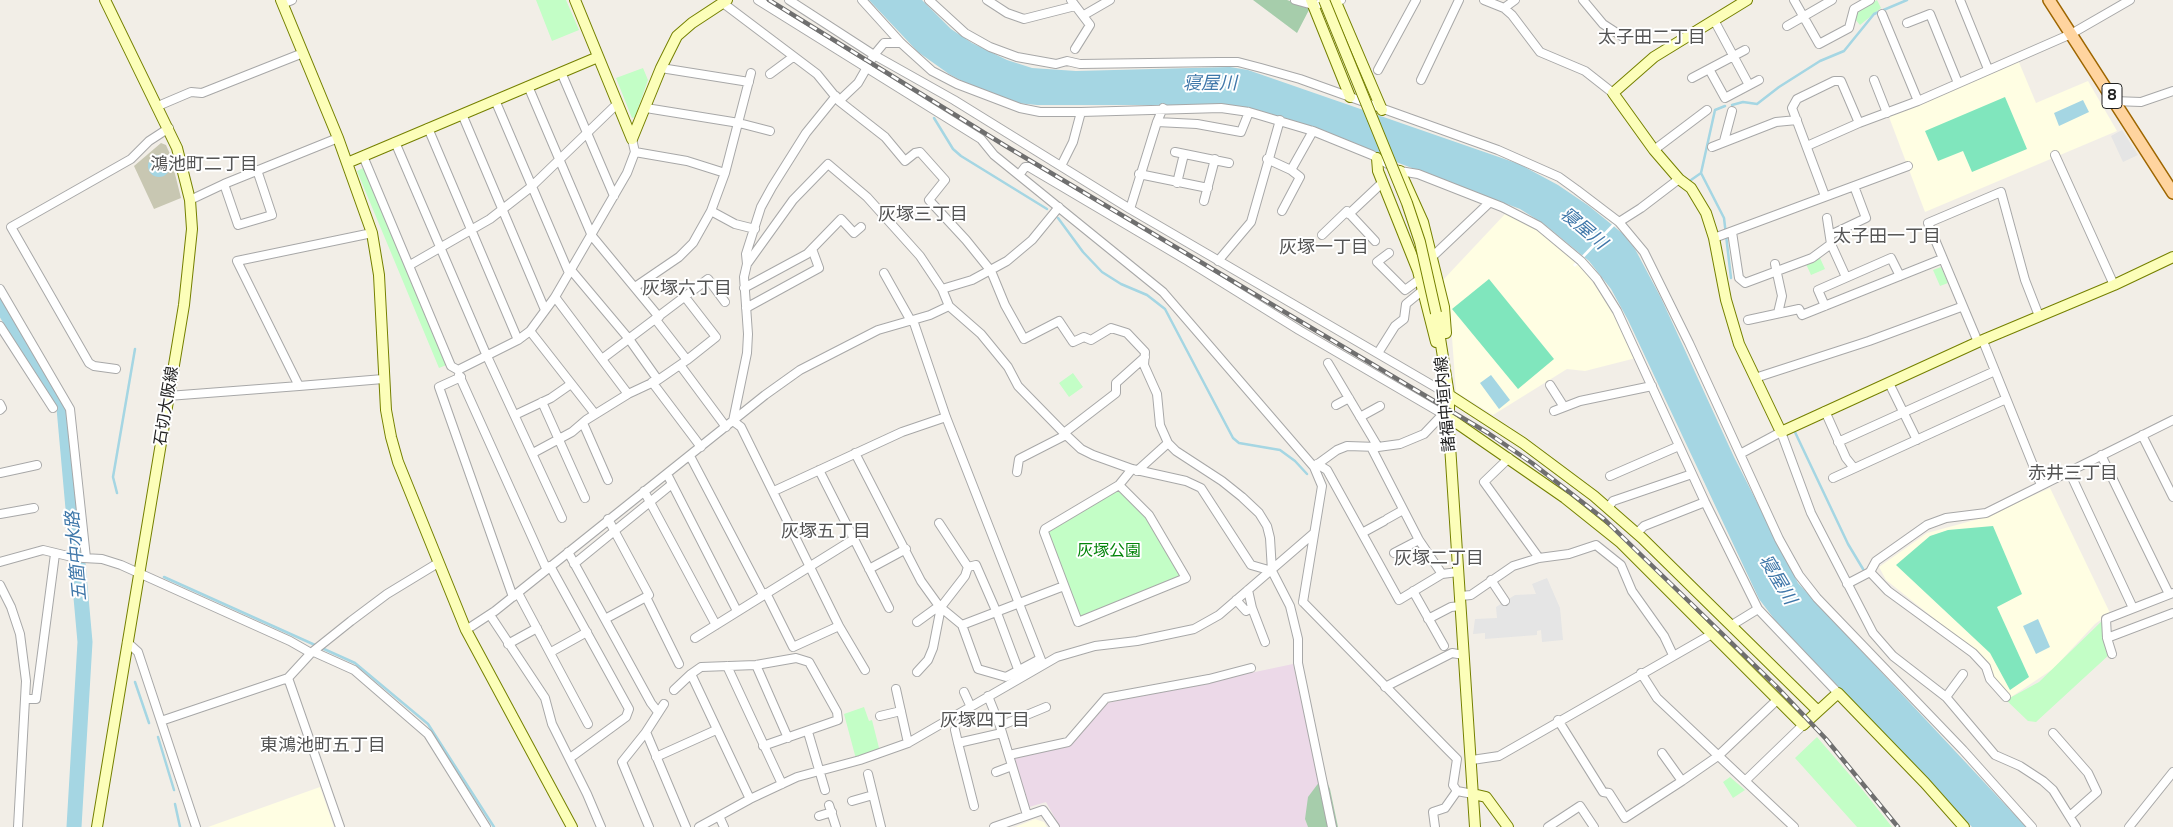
<!DOCTYPE html>
<meta charset="utf-8">
<style>
body{margin:0}
canvas{display:block;background:#f2eee7}
</style>
<canvas width="2173" height="827"></canvas>
<script>
const c = document.querySelector('canvas').getContext('2d');
c.lineJoin = 'round';
function fill(path, color) {
  c.fillStyle = color;
  c.fill(path, 'evenodd');
}
function poly(rows) {
  const path = new Path2D();
  for (const r of rows) {
    if (r.length === 3) {
      path.moveTo(r[0] + r[2], r[1]);
      path.arc(r[0], r[1], r[2], 0, 2 * Math.PI);
      continue;
    }
    path.moveTo(r[0], r[1]);
    for (let i = 2; i < r.length; i += 2) path.lineTo(r[i], r[i + 1]);
  }
  return path;
}
function trace(path, color, width, dash) {
  c.strokeStyle = color;
  c.lineWidth = width;
  c.lineCap = dash ? 'butt' : 'round';
  c.setLineDash(dash || []);
  c.stroke(path);
}
function label(font, color, halo, rows, align = 'center') {
  c.font = font + ' "Space Grotesk","Noto Sans JP",sans-serif';
  c.lineWidth = 4;
  c.setLineDash([]);
  c.textBaseline = 'middle';
  c.strokeStyle = halo;
  c.fillStyle = color;
  for (const [text, x, y, turn = 0] of rows) {
    c.save();
    c.translate(x, y);
    c.rotate((+turn || 0) * Math.PI / 180);
    c.textAlign = isNaN(turn) ? turn : align;
    if (halo) c.strokeText(text, 0, 0);
    c.fillText(text, 0, 0);
    c.restore();
  }
}
fill(poly([
 [1293,664,1320,781,1305,819,1308,827,1060,827,1046,802,1029,807,1014,759,1071,744,1108,703]
]), '#ecd9e8');
fill(poly([
 [2018,60,2036,103,2088,81,2117,131,1925,212,1889,117],
 [1506,213,1542,232,1578,263,1607,301,1636,358,1585,371,1567,369,1493,415,1456,392,1450,310,1443,280],
 [2050,488,2110,613,2095,624,2053,669,2011,697,1993,676,1989,662,1886,580,1879,567,1927,533,1982,518],
 [320,787,334,827,208,827],
 [1035,819,1044,822,1047,827,1015,827]
]), '#fffee3');
fill(poly([
 [161,143,166,145,170,154,181,198,154,209,134,166]
]), '#c8c7b2');
fill(poly([
 [1253,0,1287,0,1310,8,1297,33],
 [1320,781,1327,782,1330,789,1338,827,1308,827,1305,819,1308,797]
]), '#a6cdab');
fill(poly([
 [536,0,566,0,579,30,552,41],
 [1877,0,1881,8,1860,25,1854,18,1855,13],
 [643,68,648,80,635,117,632,118,616,78],
 [365,167,449,364,439,368,357,171],
 [1820,258,1825,269,1811,275,1806,264],
 [1941,267,1948,283,1940,286,1933,270],
 [1073,373,1083,387,1069,397,1059,383],
 [1118,488,1147,517,1183,578,1080,617,1046,534,1047,530],
 [2104,619,2110,654,2036,722,2028,721,2006,700,2039,682],
 [864,707,869,721,872,720,880,752,856,759,844,714],
 [1817,737,1861,788,1892,827,1857,827,1795,758],
 [1730,777,1745,790,1733,798,1723,782]
]), '#c3fec6');
fill(poly([
 [2005,97,2027,149,1972,172,1963,151,1938,161,1925,131],
 [1489,279,1554,359,1518,389,1452,309],
 [1993,526,2022,594,1997,607,2029,677,2010,690,1990,653,1896,565,1930,536,1948,530]
]), '#80e6bd');
fill(poly([
 [2122,130,2138,155,2123,162,2111,136],
 [1547,578,1560,608,1563,640,1542,642,1541,630,1537,631,1537,635,1485,639,1485,633,1473,634,1475,619,1497,618,1496,607,1515,595,1536,594,1532,584]
]), '#e5e5e5');
fill(poly([
 [869,0,922,0,951,29,972,43,1007,60,1032,68,1076,71,1230,67,1248,70,1519,164,1558,185,1589,206,1622,233,1635,249,1661,298,1734,457,1798,583,2026,827,1972,827,1775,620,1759,599,1628,320,1611,289,1589,261,1544,224,1520,209,1264,112,1220,105,1037,105,1017,103,973,87,949,74,918,52],
 [2083,100,2089,112,2059,126,2054,113],
 [159,166,11],
 [1491,375,1510,400,1499,409,1480,383],
 [2038,619,2050,647,2036,654,2023,626]
]), '#a5d6e3');
fill(poly([
 [1620,216,1622,218,1575,267,1573,265]
]), '#fff');
trace(poly([
 [1732,105,1743,102,1757,104,1779,87,1820,61,1844,51,1874,14,1907,0],
 [1725,106,1715,110,1701,173,1724,218,1731,278],
 [934,118,953,149,961,156,1047,209],
 [1691,180,1701,173],
 [1058,218,1083,252,1102,272,1121,284,1147,295,1165,309,1233,438,1239,443,1280,450,1295,461,1307,474],
 [1794,430,1848,544,1863,569],
 [117,493,113,477,135,349],
 [164,577,355,663,428,724,494,827],
 [135,682,149,723],
 [158,737,174,790],
 [175,804,180,827]
]), '#a5d6e3', 2.5);
trace(poly([
 [0,303,64,408,85,642,74,827]
]), '#a5d6e3', 15);
const street = poly([
 [758,0,981,139,994,155,1163,292,1314,467,1322,486,1303,602],
 [789,0,874,55,954,100,1130,209,1449,395],
 [862,0,901,43,932,71,957,84,1020,108,1040,112,1081,112,1221,108,1249,112,1313,131,1372,155,1400,171,1418,174,1502,207,1539,226,1581,261,1597,279,1617,311,1705,502,1758,609,1838,693],
 [929,0,965,33,990,47,1017,57,1056,64,1067,61,1080,64,1219,62,1238,62,1261,68,1300,79,1498,150,1559,177,1577,190,1619,222,1644,252,1689,343,1779,539,1799,575,1817,598,1963,750,2032,827],
 [987,0,1007,13,1024,19,1075,6],
 [1071,0,1090,25,1075,49],
 [1295,0,1313,5,1341,0],
 [1484,0,1504,8,1512,15,1540,52,1585,71,1613,93],
 [1583,0,1603,24,1623,37],
 [1794,0,1819,44,1849,28,1854,9,1870,0],
 [1960,0,1988,69],
 [723,3,817,74,839,101,885,137,905,161,915,153,920,152,945,180,929,200,966,240,991,271,1005,305,1024,339,1059,321,1073,342,1084,337,1091,340,1111,328,1127,333,1145,352,1144,365,1157,394,1160,425,1168,443,1176,451,1222,481,1242,497,1259,513,1267,526,1270,538,1272,571,1290,606,1298,639,1298,663,1332,827],
 [282,4,292,0],
 [1504,8,1515,0],
 [1882,14,1918,101],
 [1084,15,1110,0],
 [1714,20,1749,85],
 [1907,23,1930,14,1958,83],
 [1787,26,1832,0],
 [661,68,749,82],
 [1709,69,1725,98,1759,80],
 [1378,70,1416,0],
 [561,72,614,196],
 [770,74,793,57],
 [1692,78,1745,50],
 [1421,80,1459,0],
 [1874,80,1887,113],
 [528,86,592,236,659,317],
 [495,100,569,273],
 [839,101,858,83,874,55,884,43,901,43],
 [2114,101,2141,102,2173,91],
 [158,106,191,92,202,93,303,53],
 [646,108,739,123,770,131],
 [462,114,545,310],
 [1157,122,1197,124,1241,132,1249,112],
 [428,128,518,340],
 [1724,141,1732,111],
 [395,142,486,354,562,518],
 [1807,146,1859,123,1918,101,2071,34,2130,0],
 [1712,147,1776,122,1797,120],
 [1654,150,1707,110],
 [635,152,687,161,725,173],
 [1175,152,1229,163],
 [2055,155,2114,285],
 [363,156,451,366,458,370,518,340,530,331,555,297,627,173,635,152,632,139],
 [1267,159,1291,170,1300,177,1282,211],
 [1061,166,1073,142,1081,112],
 [1291,170,1313,131],
 [1139,174,1208,188],
 [1019,175,1025,167,1029,167,1188,261,1299,330,1448,417],
 [1177,183,1184,154],
 [224,184,238,225,272,215,257,170],
 [1825,196,1792,108,1797,99,1834,81,1841,81,1859,123],
 [190,200,224,184,338,138],
 [1204,201,1215,159],
 [1130,209,1157,122,1163,108],
 [711,211,735,224,755,229],
 [1349,214,1383,182],
 [1827,218,1831,244,1846,277],
 [1619,222,1641,208,1679,179],
 [1732,232,1739,278,1745,283,1812,258,1831,244],
 [372,233,237,261,299,386,383,379],
 [1322,235,1347,211,1375,241],
 [1830,235,1866,218,1854,186],
 [1714,238,1908,166],
 [1389,253,1377,262,1405,290,1420,279],
 [1432,257,1489,203],
 [1218,261,1251,222,1280,120],
 [747,264,746,254,761,207,772,187,806,133,836,96],
 [1775,264,1782,296,1778,313],
 [410,265,490,219,531,187,617,104],
 [571,270,629,339,658,380],
 [884,273,911,321],
 [635,287,679,257,693,243,711,211,725,173,751,73],
 [744,288,807,254,841,219,854,233,861,227],
 [0,289,70,409,86,558],
 [942,289,972,280,1007,261,1032,240,1059,207],
 [555,297,628,394],
 [685,297,716,337,687,360],
 [1825,306,1818,290,1891,258,1900,276],
 [746,308,819,268,812,249],
 [913,320,946,417,1043,665],
 [1748,320,1799,309,1802,315,1942,259],
 [0,326,53,408],
 [530,331,595,414],
 [1983,341,2041,485],
 [1978,342,1928,223,2001,192,2025,280,2039,316],
 [1378,353,1395,326,1404,319,1406,304,1423,290],
 [602,359,708,279,725,302],
 [1328,363,1378,447],
 [680,365,726,427],
 [116,369,94,366,89,363,11,227,131,159,149,141,169,128],
 [459,375,546,568],
 [461,377,439,387,513,597],
 [1755,378,1869,341,1961,307],
 [652,382,701,447],
 [1889,383,1917,440],
 [1550,385,1564,407],
 [168,396,299,386],
 [542,402,585,498],
 [0,404,2,408,0,410],
 [1336,405,1349,398],
 [1554,411,1580,401,1652,386],
 [1825,411,1846,458,1854,468],
 [515,415,551,398,571,384],
 [1360,417,1380,406],
 [733,421,747,353,748,334,744,277,747,264,793,200,828,164,867,197,920,256,942,289,949,306,981,334,1008,367,1018,386,1064,433,1081,449,1093,455,1132,469,1186,481,1201,488,1251,565,1272,571],
 [733,421,741,427,839,626,865,670],
 [583,423,608,480],
 [1064,433,1116,393,1116,383,1145,357],
 [2142,435,2173,497],
 [1838,442,1995,371],
 [1371,447,1419,540,1442,574],
 [533,453,572,432,586,420,628,394,658,380,687,360,656,320],
 [855,453,921,581,939,606,962,625,1064,586],
 [1740,454,1781,432,1811,513,1873,633,1893,656,1946,697,1995,755,2020,766,2043,781,2053,790,2076,827],
 [2101,455,2169,594],
 [690,456,763,595],
 [1509,458,1484,482,1539,558],
 [1317,464,1327,470,1399,600,1442,574,1458,572],
 [1315,466,1337,450,1347,446,1378,447,1400,444,1424,434,1443,414],
 [819,470,889,608],
 [1137,471,1168,443],
 [2069,471,2133,608],
 [1017,472,1019,459,1066,435],
 [0,473,37,465],
 [667,474,737,611],
 [1610,476,1679,446],
 [1833,478,2006,399],
 [1119,485,1149,515,1186,578,1078,622,1044,532,1045,529,1119,485,1132,469],
 [644,491,716,625],
 [774,491,902,432,946,417],
 [1608,508,1613,501,1692,474],
 [0,514,34,508],
 [608,519,649,595,646,597,679,664],
 [1387,519,1403,510],
 [939,523,968,567,976,565,997,613,1021,677],
 [1362,533,1384,521],
 [1637,533,1644,526,1705,502],
 [568,552,651,703,658,712],
 [1394,553,1419,540],
 [83,558,102,559,121,565,290,641,311,653],
 [0,562,43,550,72,557],
 [574,564,672,484],
 [550,566,629,709,626,717,570,758],
 [869,569,906,549],
 [1870,572,1888,591,1973,653,1986,667,1990,679,2006,697],
 [1491,580,1505,601],
 [1847,584,1870,572,1876,561,1927,525,1946,518,1986,513,2173,420],
 [0,585,11,607,20,634,26,681,18,827],
 [1413,591,1444,646],
 [518,593,588,724],
 [766,593,793,647,839,626],
 [1461,596,1471,595,1513,566,1539,558,1569,554,1596,545,1621,565,1632,591,1664,636,1673,655],
 [1236,600,1246,611,1252,608,1248,590],
 [1303,602,1448,750,1457,759,1453,785,1457,791,1473,794],
 [1252,608,1265,642],
 [490,615,545,698,552,724,587,794,601,827],
 [605,619,646,597],
 [1428,619,1451,607,1461,606],
 [917,622,939,606],
 [962,625,978,669,1006,677,1040,659],
 [1732,625,1758,609],
 [466,630,495,611,765,395,800,370,878,330,930,315,949,306],
 [695,638,854,539],
 [2107,638,2173,613],
 [127,642,138,652,196,827],
 [508,644,537,628],
 [314,652,354,670,428,734,486,827],
 [551,652,587,632],
 [2112,654,2107,638,2106,619,2173,593],
 [756,665,788,738],
 [727,666,782,784],
 [917,672,928,660,933,648,941,607,965,576,968,567],
 [1641,673,1657,698,1794,827],
 [691,674,750,799],
 [1385,687,1452,653,1464,655],
 [896,689,908,743],
 [674,690,691,674,701,667,756,665,796,658,809,662,837,712,838,720,763,746],
 [964,692,970,705],
 [988,696,1000,726,1027,815],
 [1946,697,1963,674],
 [26,699,36,699,55,554],
 [664,704,646,732,686,827],
 [880,716,901,711],
 [1558,720,1603,792,1609,793,1625,818,1682,781,1662,753],
 [161,721,288,678],
 [1000,726,1046,707],
 [955,730,958,743,1002,733],
 [646,732,622,762,649,827],
 [808,732,825,790],
 [2053,733,2088,773,2097,792,2070,816],
 [958,743,974,806],
 [1009,755,1068,742,1106,698,1209,679,1251,668],
 [656,757,716,730],
 [1472,760,1499,756,1712,634],
 [996,772,1012,766],
 [868,774,881,827],
 [1682,781,1718,756,1777,700],
 [1745,781,1803,725],
 [852,801,873,795],
 [829,805,836,827],
 [719,816,724,827],
 [819,816,832,812],
 [340,827,288,678,311,653,351,621,387,594,438,563],
 [699,827,750,799,797,777,860,760,908,743,1057,657,1095,646,1137,641,1194,629,1219,615,1314,533],
 [994,827,1043,810,1055,827],
 [1435,827,1433,812,1445,808,1457,791],
 [1548,827,1580,806,1594,827],
 [2129,827,2173,772]
]);
const secondary = poly([
 [281,0,338,138,372,233,379,275,386,410,391,437,398,462,466,630,572,827],
 [575,0,632,139],
 [1311,0,1350,97],
 [1335,0,1382,110],
 [1747,0,1654,57,1613,93,1654,150,1679,179,1691,188,1706,213,1714,238,1726,300,1739,344,1781,432,1978,342,2114,285,2173,257],
 [632,139,661,68,677,36,692,23,727,0],
 [1377,158,1378,171,1418,271,1436,342],
 [347,163,598,57],
 [1400,171,1423,222,1444,307,1446,333],
 [1436,313,1449,395,1449,430,1475,827],
 [1449,395,1523,443,1594,496,1642,538,1818,711],
 [1448,417,1565,498,1620,542,1803,725,1838,693,1925,783,1964,827],
 [1473,794,1486,797,1508,827],
 [97,827,184,305,192,229,190,200,177,148,105,0]
]);
const primary = poly([
 [2049,0,2173,193]
]);
trace(street, '#a8a8a8', 10);
trace(secondary, '#758000', 12);
trace(primary, '#9e6600', 14);
trace(street, '#fff', 8);
trace(secondary, '#fcfeb9', 10);
trace(primary, '#ffd49f', 11);
const rail = poly([
 [769,0,1004,145,1488,433,1532,463,1604,519,1777,687,1826,739,1898,827]
]);
trace(rail, '#6f6f6f', 4.5);
trace(rail, '#fff', 2.5, [8]);
const secondaryBridge = poly([
 [1324,0,1407,203,1420,242,1436,313]
]);
trace(secondaryBridge, '#758000', 12, []);
trace(secondaryBridge, '#fcfeb9', 10);
for (const [x, y, w] of [
 [2112,96,20]
]) {
  const box = new Path2D();
  box.roundRect(x - w / 2, y - 12.5, w, 25, 4);
  c.fillStyle = '#fff';
  c.fill(box);
  trace(box, '#212121', 1);
}
label('bold 15px', '#212121', null, [
 ["8",2112,96]
]);
label('16px', '#212121', '#fff', [
 ["諸福中垣内線",1446,404,-95],
 ["石切大阪線",167,406,-81]
]);
label('16px', '#04850b', '#fff', [
 ["灰塚公園",1109,552]
]);
label('18px', '#545454', '#fff', [
 ["太子田二丁目",1652,38],
 ["鴻池町二丁目",204,165],
 ["灰塚三丁目",923,215],
 ["太子田一丁目",1887,237],
 ["灰塚一丁目",1324,248],
 ["灰塚六丁目",687,289],
 ["赤井三丁目",2073,474],
 ["灰塚五丁目",826,532],
 ["灰塚二丁目",1439,559],
 ["灰塚四丁目",985,721],
 ["東鴻池町五丁目",323,746]
]);
label('italic 18px', '#3f77a9', '#fff', [
 ["寝屋川",1210,84],
 ["寝屋川",1583,229,40],
 ["五箇中水路",77,556,-95],
 ["寝屋川",1777,580,59]
]);
</script>
